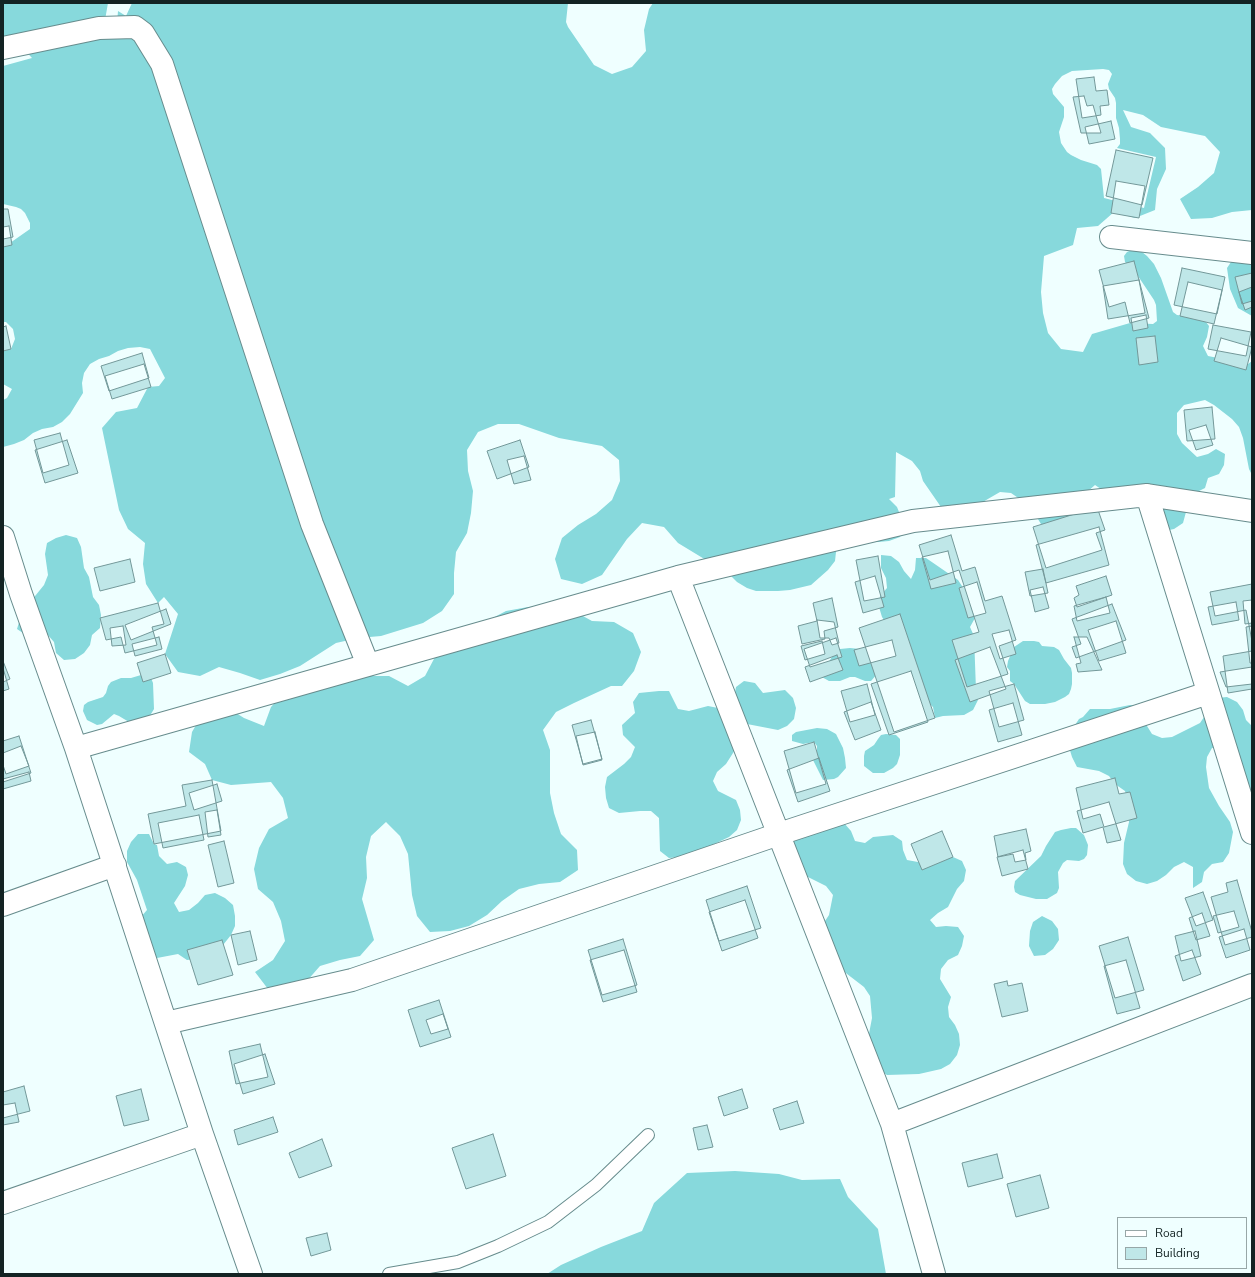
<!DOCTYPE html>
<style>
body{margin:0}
#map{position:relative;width:1255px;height:1277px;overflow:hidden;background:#efffff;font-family:"Nunito Sans",sans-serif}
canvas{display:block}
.frame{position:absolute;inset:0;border:4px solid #132323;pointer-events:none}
.legend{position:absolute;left:1117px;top:1217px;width:130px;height:52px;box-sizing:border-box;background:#efffff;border:1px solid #97a7a7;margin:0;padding:5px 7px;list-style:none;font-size:12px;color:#132323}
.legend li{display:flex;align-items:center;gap:8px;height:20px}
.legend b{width:20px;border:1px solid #97a7a7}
</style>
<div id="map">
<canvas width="1255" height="1277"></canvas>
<div class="frame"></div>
<ul class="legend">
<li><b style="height:5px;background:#fff"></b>Road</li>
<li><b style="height:11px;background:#bfe7e8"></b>Building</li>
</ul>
</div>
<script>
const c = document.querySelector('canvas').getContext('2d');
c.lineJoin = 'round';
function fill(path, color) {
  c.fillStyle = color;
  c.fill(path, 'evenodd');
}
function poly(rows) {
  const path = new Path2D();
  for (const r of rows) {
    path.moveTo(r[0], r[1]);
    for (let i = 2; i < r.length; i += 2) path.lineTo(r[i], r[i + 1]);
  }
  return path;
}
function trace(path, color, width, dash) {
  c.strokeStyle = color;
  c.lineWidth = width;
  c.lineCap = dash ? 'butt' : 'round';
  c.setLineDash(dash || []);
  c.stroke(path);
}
fill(poly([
 [3,3,108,3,105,20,117,24,118,11,126,16,132,3,568,3,566,22,568,27,594,65,612,74,632,67,646,51,644,30,649,9,653,3,1252,3,1252,210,1232,212,1212,218,1191,219,1180,199,1198,187,1214,173,1220,152,1205,136,1161,127,1143,115,1123,110,1131,127,1150,133,1165,148,1166,169,1157,189,1155,210,1135,218,1114,212,1098,226,1077,228,1073,245,1044,256,1041,292,1043,313,1048,333,1061,349,1083,352,1092,334,1130,323,1153,324,1157,321,1156,305,1154,300,1136,273,1125,262,1124,256,1127,252,1132,250,1142,252,1147,256,1154,264,1161,278,1173,312,1177,315,1203,318,1209,326,1207,337,1203,346,1208,356,1248,364,1252,361,1252,475,1249,469,1243,438,1239,427,1232,419,1214,405,1205,400,1184,405,1177,413,1177,434,1182,443,1197,457,1208,454,1216,449,1225,454,1224,465,1219,474,1208,478,1205,488,1185,498,1186,512,1183,523,1174,529,1164,531,1143,502,1104,491,1095,485,1087,492,1075,509,1072,519,1052,526,1041,524,1030,506,1011,493,1000,492,981,503,941,507,923,481,920,471,912,461,896,452,895,497,889,499,897,507,905,527,900,537,889,541,878,542,867,540,837,543,835,561,828,570,811,585,790,590,778,591,756,591,747,588,737,582,729,574,678,543,664,527,642,523,627,539,602,575,582,584,561,579,555,559,562,538,578,525,596,514,612,500,620,481,619,460,602,446,559,438,519,424,498,424,478,432,467,450,468,471,473,491,471,513,467,533,456,552,454,573,454,594,442,611,423,623,381,636,358,638,336,643,300,666,280,674,260,680,240,673,219,667,200,676,178,672,165,654,178,614,164,597,158,603,146,584,143,564,145,543,128,529,119,510,102,428,116,412,137,408,148,387,159,386,165,378,150,349,140,347,128,348,118,351,109,356,99,359,90,364,84,373,82,383,83,393,70,414,62,422,53,427,42,429,33,433,24,440,14,444,3,447,3,400,7,398,12,389,3,384,3,351,11,349,15,339,13,329,6,322,3,322,3,247,10,243,30,229,30,223,25,213,21,209,16,207,3,204,3,66,32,58,22,47,3,50],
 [1103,69,1109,70,1112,74,1108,84,1109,89,1115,98,1116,103,1116,118,1119,128,1120,139,1120,144,1117,148,1156,157,1144,208,1104,198,1101,169,1097,165,1081,160,1071,155,1067,152,1061,143,1059,132,1064,117,1064,107,1053,94,1052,89,1055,84,1062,76,1072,71],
 [1252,254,1252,316,1238,308,1230,289,1227,268,1233,259],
 [66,535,77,538,81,547,84,568,89,577,93,597,99,605,101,615,100,628,92,635,90,645,84,653,75,659,64,660,56,653,54,642,47,634,26,635,17,629,20,619,31,601,44,585,48,575,45,554,47,543,56,538],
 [881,555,891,556,899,562,904,571,911,579,915,570,916,558,926,558,958,580,964,589,975,618,970,627,974,636,976,690,978,700,973,710,964,715,943,716,935,718,933,707,925,700,888,626,882,617,879,607,880,596,887,588,886,578,881,568],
 [550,606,572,610,592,621,614,622,633,633,641,652,634,671,622,686,611,686,574,703,556,712,543,730,550,750,550,793,554,813,561,834,577,850,578,870,560,882,539,884,519,889,502,901,487,915,469,926,450,931,430,932,417,916,412,895,408,854,400,836,386,822,371,836,366,857,367,878,362,899,374,940,360,956,340,960,320,966,306,982,268,989,255,972,273,960,285,941,281,921,273,902,258,889,254,869,259,848,269,829,288,818,283,798,271,782,231,785,212,780,205,764,189,752,192,732,203,713,225,706,244,718,264,726,271,707,286,690,368,676,389,676,408,686,425,676,435,657,487,621,506,611,528,607],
 [1023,641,1034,641,1039,642,1042,646,1054,647,1059,650,1064,659,1071,668,1072,673,1072,684,1071,689,1069,694,1065,697,1055,702,1045,704,1030,704,1025,701,1014,684,1010,681,1010,671,1007,667,1008,661,1014,647],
 [850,648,860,649,878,673,871,681,865,681,855,677,850,677,840,681,829,681,820,676,835,652,840,649],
 [141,675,146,676,151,678,153,683,154,709,148,719,129,722,119,716,114,714,102,724,97,725,87,720,83,711,84,705,88,702,103,697,106,693,108,686,111,682,121,678,131,678],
 [744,681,755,683,763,693,785,690,793,698,796,708,794,719,787,726,778,730,747,724,734,698,736,687],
 [659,691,669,691,678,709,689,711,708,706,718,708,738,744,733,753,726,764,717,772,713,781,718,791,736,800,740,810,741,820,737,830,729,837,710,846,680,857,669,858,660,851,659,818,651,811,640,811,619,813,609,808,606,798,605,787,607,777,624,764,631,757,635,747,623,735,622,725,635,713,633,702,639,693],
 [1227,697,1237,702,1243,710,1246,720,1252,726,1252,803,1223,747,1212,748,1207,757,1206,767,1209,788,1219,806,1230,822,1233,832,1229,853,1223,862,1212,864,1204,872,1202,882,1193,888,1193,867,1184,862,1174,867,1166,875,1157,881,1147,884,1136,881,1127,874,1123,864,1124,843,1129,822,1128,812,1128,801,1125,791,1115,784,1109,776,1099,771,1077,767,1072,757,1069,747,1073,728,1079,719,1083,717,1090,709,1110,709,1130,705,1140,706,1147,726,1152,734,1162,738,1172,737,1200,723,1217,698],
 [817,728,827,729,836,734,843,748,845,758,846,768,838,777,834,779,823,780,813,760,817,751,817,746,814,742,803,744,792,741,792,735,796,732],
 [886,734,896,735,900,739,900,755,897,764,893,768,884,773,873,773,864,766,864,756,865,751,874,745,878,739,881,735],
 [844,823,851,831,855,841,865,843,873,837,893,835,902,841,903,850,907,860,918,862,925,854,953,857,962,861,966,870,964,881,957,889,948,907,938,913,930,920,936,927,946,926,958,927,964,936,962,946,958,955,948,960,941,969,940,979,951,997,948,1007,949,1017,955,1025,959,1034,960,1045,957,1055,950,1064,941,1069,919,1074,887,1075,878,1069,868,1039,872,1018,870,996,864,987,838,967,823,924,829,915,833,895,826,886,806,876,790,840],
 [1071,828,1076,828,1084,835,1088,845,1087,855,1084,859,1079,861,1067,860,1063,863,1058,872,1059,888,1057,893,1047,899,1036,899,1020,895,1015,892,1014,887,1015,881,1041,856,1046,846,1055,832,1061,830],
 [138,834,149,834,154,844,157,845,159,856,167,864,177,862,186,867,188,875,185,886,174,903,179,912,189,910,198,903,205,895,215,893,225,898,233,905,235,916,235,926,231,935,223,945,197,959,187,960,178,954,157,958,147,955,140,918,147,910,137,880,127,862,127,851,131,842],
 [1042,916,1052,921,1058,929,1059,940,1053,949,1045,955,1034,956,1029,946,1030,931,1033,922],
 [735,1171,779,1174,802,1180,840,1179,848,1197,878,1229,886,1274,547,1274,561,1265,601,1247,642,1231,654,1203,687,1173]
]), '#87d9dc');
const building = poly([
 [1094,77,1096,91,1107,90,1109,105,1100,106,1101,115,1082,118,1076,79,1094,77],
 [1084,96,1087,106,1093,105,1101,133,1081,133,1073,97,1084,96],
 [1111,121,1115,139,1089,144,1085,127,1111,121],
 [1116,150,1153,158,1142,205,1106,196,1116,150],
 [1116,181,1145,186,1139,218,1111,213,1116,181],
 [3,209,8,209,13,237,3,239,3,209],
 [9,226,12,245,3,247,3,227,9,226],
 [1134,261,1149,318,1130,323,1125,302,1109,307,1099,270,1134,261],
 [1182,268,1225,277,1217,314,1174,305,1182,268],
 [1252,273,1252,301,1242,304,1235,277,1252,273],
 [1139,280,1145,313,1108,319,1103,286,1139,280],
 [1188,282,1222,290,1214,324,1180,316,1188,282],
 [1252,287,1252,307,1245,310,1239,292,1252,287],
 [1146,315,1148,328,1133,331,1131,318,1146,315],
 [1213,325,1251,332,1246,356,1208,349,1213,325],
 [6,326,11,349,3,351,3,327,6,326],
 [1155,336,1158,362,1139,365,1136,338,1155,336],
 [1221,338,1252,347,1246,370,1214,361,1221,338],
 [142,353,149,378,109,391,101,366,142,353],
 [144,364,151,387,112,399,105,376,144,364],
 [1212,407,1215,439,1187,441,1184,410,1212,407],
 [1206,425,1213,445,1196,450,1189,430,1206,425],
 [60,433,69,465,43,473,34,440,60,433],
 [67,440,78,473,45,483,35,450,67,440],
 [520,440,529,467,497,479,487,451,520,440],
 [524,456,531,480,514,484,507,460,524,456],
 [1097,507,1105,530,1096,533,1102,550,1046,568,1033,527,1097,507],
 [1099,527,1109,565,1046,583,1036,545,1099,527],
 [951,535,962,571,975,567,985,601,1002,596,1016,640,999,646,1008,674,967,687,952,640,979,632,959,570,930,580,919,545,951,535],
 [948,551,956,583,931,589,922,557,948,551],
 [878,556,885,597,864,601,856,560,878,556],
 [130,559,135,582,100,591,94,568,130,559],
 [1043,569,1048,593,1030,596,1025,572,1043,569],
 [875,576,884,607,863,613,855,582,875,576],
 [1106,576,1112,595,1077,607,1074,598,1079,595,1076,586,1106,576],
 [977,582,986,613,968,618,959,588,977,582],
 [1252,584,1252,641,1246,610,1215,616,1210,592,1252,584],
 [1043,587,1049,608,1035,612,1030,590,1043,587],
 [1106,597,1110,613,1077,621,1074,606,1106,597],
 [832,598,838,627,824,631,825,639,802,644,798,626,817,621,813,603,832,598],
 [1252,600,1252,623,1245,624,1243,601,1252,600],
 [1236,602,1239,620,1212,625,1208,607,1236,602],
 [158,603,164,624,152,627,157,645,125,653,121,637,106,640,100,618,158,603],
 [1112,604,1126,640,1076,658,1072,647,1081,644,1072,619,1112,604],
 [166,609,171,624,131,640,125,625,166,609],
 [900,614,935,718,894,732,859,628,900,614],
 [817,620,834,622,839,643,832,645,829,638,820,638,817,620],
 [1116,621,1126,653,1099,661,1088,630,1116,621],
 [123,626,126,645,112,646,110,628,123,626],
 [1252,626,1252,663,1250,663,1246,627,1252,626],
 [1009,630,1016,654,1000,659,992,634,1009,630],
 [159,637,162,649,135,656,132,644,159,637],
 [1074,637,1087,637,1102,670,1078,672,1076,664,1081,663,1074,637],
 [836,638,842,657,810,667,804,649,836,638],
 [892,640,896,656,859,666,854,650,892,640],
 [822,641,825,654,805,660,801,646,822,641],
 [990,647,1006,689,970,702,955,660,990,647],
 [1252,651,1252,689,1228,693,1223,656,1252,651],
 [165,654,171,673,143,682,137,663,165,654],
 [837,655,843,670,810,682,805,667,837,655],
 [3,661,10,679,3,682,3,661],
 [1252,667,1252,684,1226,687,1220,672,1252,667],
 [3,668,9,689,3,691,3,668],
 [911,671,928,722,889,735,871,684,911,671],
 [867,684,875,715,850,722,841,691,867,684],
 [1014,684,1024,720,999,727,989,691,1014,684],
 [871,702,881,730,855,740,844,712,871,702],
 [1013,703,1022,735,998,742,989,710,1013,703],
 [591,720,602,759,583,764,572,725,591,720],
 [595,732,602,760,583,765,576,736,595,732],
 [19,736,31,773,3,782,3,741,19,736],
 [814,742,826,784,796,793,784,751,814,742],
 [21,746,29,766,6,774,3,765,3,753,21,746],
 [819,758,830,791,798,802,787,770,819,758],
 [29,772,31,781,3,789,3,779,29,772],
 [1115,778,1119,794,1130,792,1137,818,1104,827,1100,814,1083,819,1076,788,1115,778],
 [212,780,221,831,154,844,148,814,186,806,182,785,212,780],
 [217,784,222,801,194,810,189,793,217,784],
 [1109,802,1121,840,1107,843,1103,827,1083,833,1077,811,1109,802],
 [217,810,221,835,208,837,205,812,217,810],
 [199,815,204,840,163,848,158,823,199,815],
 [1026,829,1031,851,1025,853,1026,860,1015,862,1013,854,998,857,994,836,1026,829],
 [942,831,953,857,922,870,911,844,942,831],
 [224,841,234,883,218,887,208,845,224,841],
 [1023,850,1028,869,1002,876,997,857,1023,850],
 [1237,880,1252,932,1252,937,1225,945,1211,897,1228,892,1226,883,1237,880],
 [747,886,761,928,719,941,706,900,747,886],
 [1203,892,1213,920,1196,926,1185,898,1203,892],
 [745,900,758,938,722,951,709,912,745,900],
 [1234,911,1239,927,1218,933,1213,916,1234,911],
 [1202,913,1210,936,1196,940,1189,918,1202,913],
 [1244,929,1250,950,1226,958,1219,937,1244,929],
 [250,931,257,960,238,965,231,935,250,931],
 [1195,931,1201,956,1181,961,1175,936,1195,931],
 [1128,937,1144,990,1115,998,1099,946,1128,937],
 [623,939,637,985,602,995,588,950,623,939],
 [222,940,233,975,198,985,187,950,222,940],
 [624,950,637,992,603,1002,590,960,624,950],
 [1192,950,1201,974,1183,981,1175,956,1192,950],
 [1126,960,1140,1008,1117,1014,1104,966,1126,960],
 [1007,981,1008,986,1022,983,1028,1011,1002,1017,994,984,1007,981],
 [439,1000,451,1037,420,1047,408,1010,439,1000],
 [443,1014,448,1029,431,1034,426,1020,443,1014],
 [260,1044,268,1077,236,1084,229,1051,260,1044],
 [265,1054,275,1084,243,1094,234,1064,265,1054],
 [24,1086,30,1111,3,1118,3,1092,24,1086],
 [141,1089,149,1120,124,1126,116,1096,141,1089],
 [742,1089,748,1108,724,1116,718,1097,742,1089],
 [797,1101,804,1123,780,1130,773,1109,797,1101],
 [15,1103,19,1122,3,1125,3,1105,15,1103],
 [273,1117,278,1132,238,1145,234,1130,273,1117],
 [707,1125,713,1147,698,1150,693,1128,707,1125],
 [493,1134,506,1176,466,1189,452,1148,493,1134],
 [322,1139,332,1166,299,1178,289,1153,322,1139],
 [997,1154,1003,1178,968,1187,962,1163,997,1154],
 [1040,1175,1049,1208,1016,1217,1007,1184,1040,1175],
 [327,1233,331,1250,311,1256,306,1238,327,1233]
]);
fill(building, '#bfe7e8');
trace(building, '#739899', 1);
const lane = poly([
 [389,1274,458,1262,498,1246,548,1222,596,1185,648,1135]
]);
const street = poly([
 [3,48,99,28,135,27,143,33,162,64,312,524,368,665],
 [1111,237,1252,253],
 [1147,495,1252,833],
 [3,537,21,594,76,748,202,1134,251,1274],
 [678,577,892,1124,934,1274],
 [76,748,678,577,913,521,1147,495,1252,511],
 [3,905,115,865],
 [166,1023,352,980,779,834,1208,693],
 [892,1124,1252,985],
 [3,1203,202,1134]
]);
trace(lane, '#678c8d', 14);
trace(street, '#678c8d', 24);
trace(lane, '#fff', 12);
trace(street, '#fff', 22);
</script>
